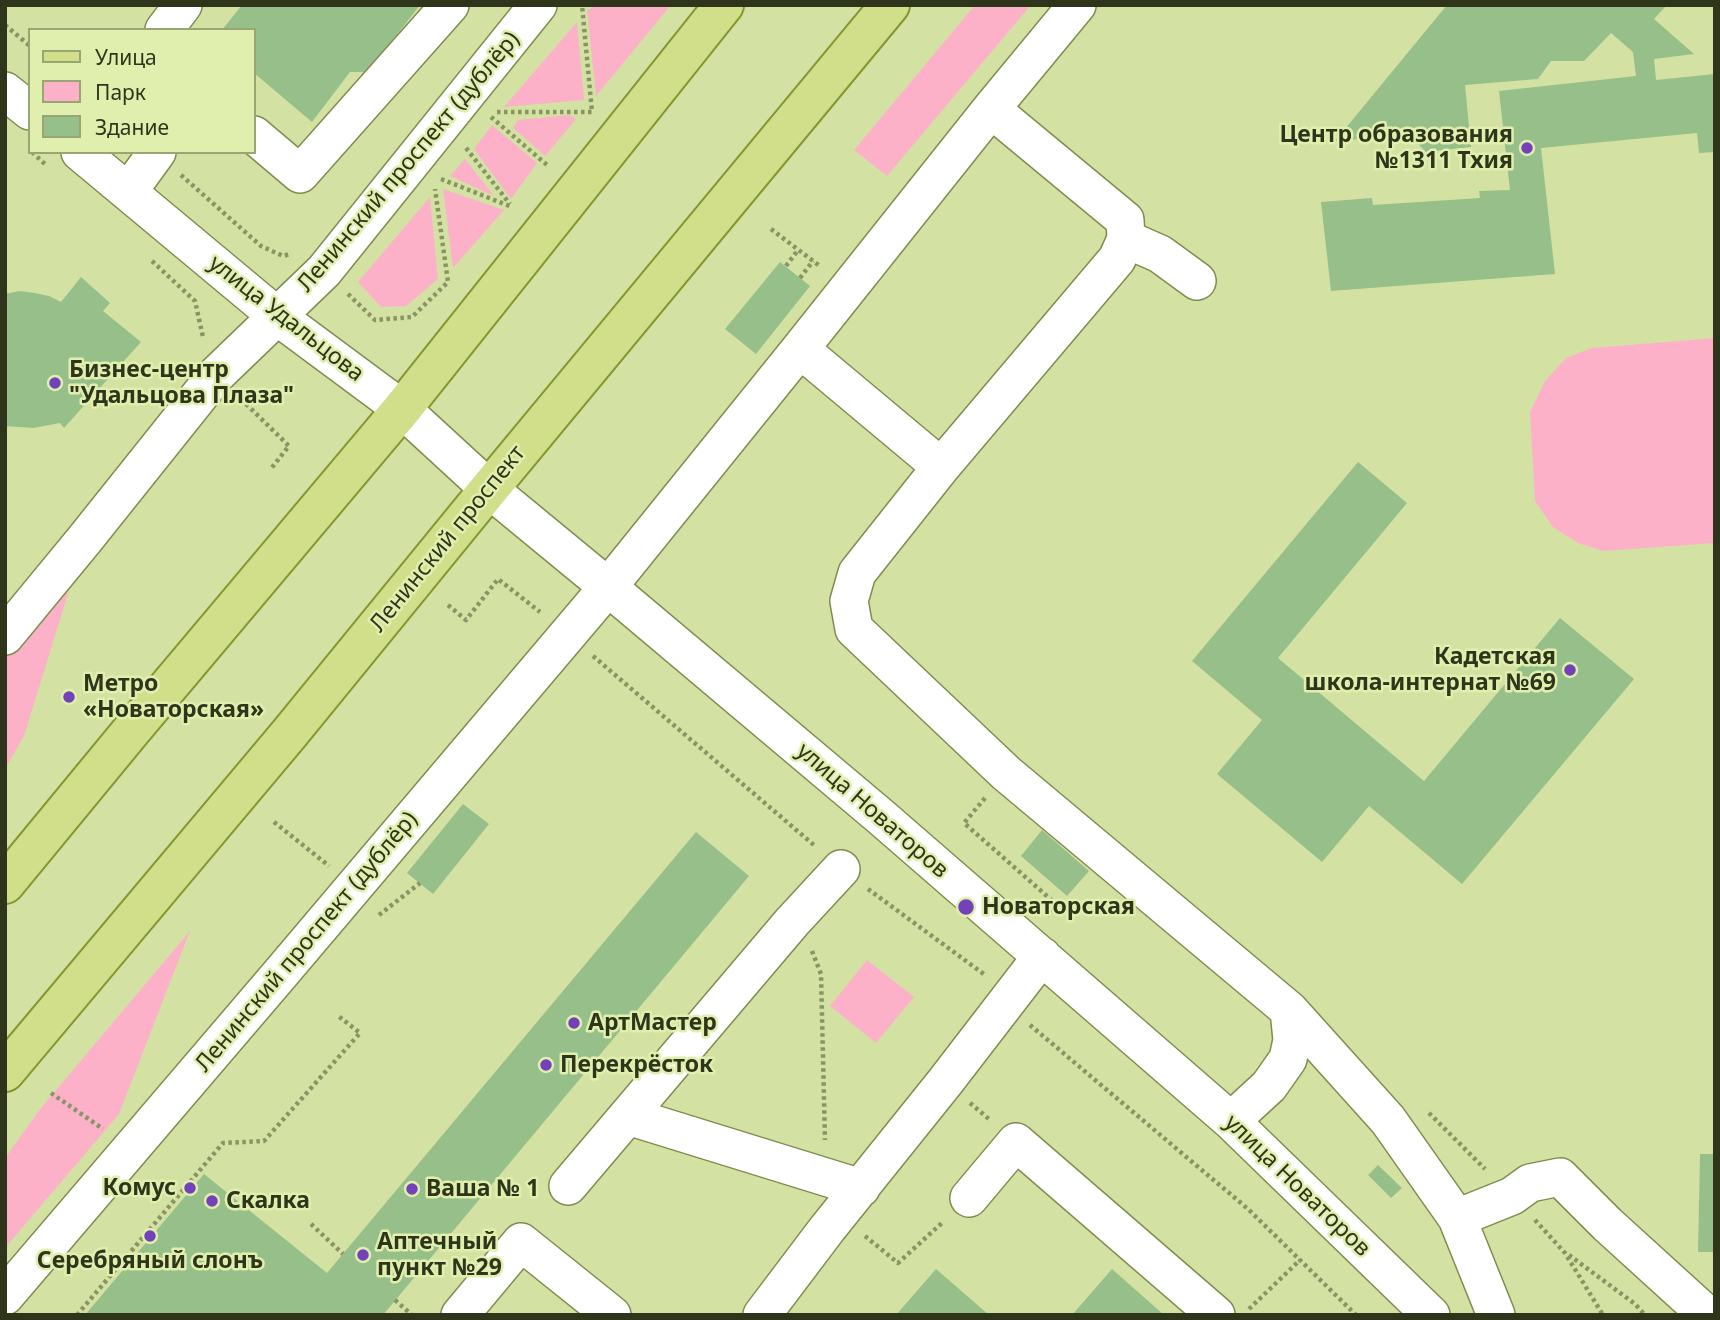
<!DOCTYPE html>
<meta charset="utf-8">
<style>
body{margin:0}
#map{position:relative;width:1720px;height:1320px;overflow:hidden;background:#d3e2a2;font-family:"Noto Sans",sans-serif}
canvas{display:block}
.frame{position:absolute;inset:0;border:7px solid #2f351b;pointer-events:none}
.legend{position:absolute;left:28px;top:28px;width:228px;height:126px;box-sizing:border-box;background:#e0efae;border:2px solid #99a573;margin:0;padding:9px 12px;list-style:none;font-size:21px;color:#2f351b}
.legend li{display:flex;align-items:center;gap:14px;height:35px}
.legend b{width:35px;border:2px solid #99a573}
</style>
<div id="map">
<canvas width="1720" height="1320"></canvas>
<div class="frame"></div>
<ul class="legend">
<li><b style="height:9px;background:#d1df8a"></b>Улица</li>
<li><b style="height:19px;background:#fdb1c9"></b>Парк</li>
<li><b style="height:19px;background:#97bf8a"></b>Здание</li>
</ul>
</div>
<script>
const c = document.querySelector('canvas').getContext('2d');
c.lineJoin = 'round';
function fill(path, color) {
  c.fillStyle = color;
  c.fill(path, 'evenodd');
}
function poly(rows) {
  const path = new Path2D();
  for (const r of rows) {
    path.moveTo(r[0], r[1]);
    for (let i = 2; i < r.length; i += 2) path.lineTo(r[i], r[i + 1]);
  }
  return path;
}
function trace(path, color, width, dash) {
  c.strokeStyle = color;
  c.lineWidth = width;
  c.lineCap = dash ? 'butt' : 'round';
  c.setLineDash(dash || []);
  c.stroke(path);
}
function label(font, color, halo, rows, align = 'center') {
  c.font = font + ' "Noto Sans",sans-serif';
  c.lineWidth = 5;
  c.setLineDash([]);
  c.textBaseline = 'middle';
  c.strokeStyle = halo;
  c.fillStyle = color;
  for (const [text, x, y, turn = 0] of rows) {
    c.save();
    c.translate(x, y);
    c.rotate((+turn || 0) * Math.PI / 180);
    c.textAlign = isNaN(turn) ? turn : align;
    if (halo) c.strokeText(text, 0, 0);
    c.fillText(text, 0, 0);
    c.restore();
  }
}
fill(poly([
 [599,5,671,5,596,96,587,10],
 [975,5,1031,5,887,176,854,150],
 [577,22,584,100,504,107],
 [569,115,576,119,545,156,513,128,518,120],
 [492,125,537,163,511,199,474,149],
 [465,159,494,196,450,176],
 [443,189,504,210,453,268],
 [430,197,438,279,406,306,381,307,358,282],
 [1715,338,1715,543,1603,551,1578,543,1553,527,1535,501,1530,412,1545,381,1566,358,1592,348],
 [69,583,67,597,24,736,5,769,5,646],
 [190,931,119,1114,5,1248,5,1158,41,1108],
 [867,960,914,997,876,1043,830,1006]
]), '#fdb1c9');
fill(poly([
 [242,5,420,5,368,72,350,72,312,122,254,73,254,30,222,30],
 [1447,5,1667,5,1654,19,1694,54,1654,59,1656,80,1715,74,1715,152,1699,153,1697,133,1541,148,1555,274,1331,291,1321,202,1372,198,1373,205,1480,198,1479,191,1510,190,1499,91,1636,76,1633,52,1611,33,1584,61,1551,61,1538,79,1465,85,1471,147,1426,152,1409,135,1335,141],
 [780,262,810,286,756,354,725,329],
 [81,277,110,303,103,311,141,342,64,428,60,423,33,428,5,426,5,294,19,291,35,293,49,296,61,302],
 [1358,462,1407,503,1278,658,1424,781,1560,618,1634,679,1462,884,1369,806,1322,862,1217,774,1262,720,1192,661],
 [463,804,489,824,433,894,407,873],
 [1042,830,1089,871,1067,896,1021,856],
 [696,832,749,876,383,1315,85,1315,204,1174,327,1273],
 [1700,1154,1715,1154,1715,1252,1698,1252],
 [1378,1165,1402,1188,1391,1198,1368,1175],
 [936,1269,989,1315,896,1315],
 [1112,1269,1164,1315,1072,1315]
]), '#97bf8a');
const minor = poly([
 [164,30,183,5],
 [5,91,30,111],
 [991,109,1125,220,1126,239,1117,259,941,467,857,573,849,601,854,629,1006,773,1289,1010,1388,1120,1457,1218,1496,1315],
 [254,135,300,174,450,5],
 [80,152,278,317,402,409,489,489,608,587,881,817,1231,1121,1431,1315],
 [128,192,157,152],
 [1126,239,1160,254,1197,281],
 [800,349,941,467],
 [5,636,85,539,216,375,324,271,538,5],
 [628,1116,861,1188],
 [1231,1121,1269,1086,1288,1059,1292,1040,1289,1010],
 [568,1186,792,922,841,869],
 [969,1198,1016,1142,1216,1315],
 [1457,1218,1512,1196,1530,1183,1560,1177,1607,1224,1707,1315],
 [5,1296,281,973,608,587,800,349,991,109,1077,5],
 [460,1315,521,1242,612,1315],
 [762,1315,827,1229,945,1082,1042,956]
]);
const major = poly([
 [5,884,131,731,402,409,724,5],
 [5,1072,289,734,489,489,890,5]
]);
trace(minor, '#808c4f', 40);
trace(major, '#849630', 42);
trace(poly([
 [5,25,30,46],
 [497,112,592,112,582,5],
 [491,117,547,165],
 [466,148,510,204],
 [32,152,47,166],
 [181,175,261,246,283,256,290,254],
 [441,179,512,207],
 [771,229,821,267],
 [152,261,195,301,203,337],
 [786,266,798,250],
 [800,278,813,261],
 [348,294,375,320,412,317,448,282,435,189],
 [241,399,289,446,270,470],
 [448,605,466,620,498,579,540,612],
 [593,656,815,846],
 [985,798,964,823,1056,904,1047,916],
 [274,822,329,866],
 [868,889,985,975],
 [379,915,420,883],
 [812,951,821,974,825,1140],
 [1030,1025,1248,1209,1356,1315],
 [51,1093,103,1129],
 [970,1103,990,1120],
 [1429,1113,1485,1169],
 [1535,1220,1565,1253,1603,1315],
 [311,1224,343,1254],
 [865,1236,898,1263,943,1222],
 [1569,1255,1635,1304,1645,1315],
 [395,1300,412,1315],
 [1249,1309,1300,1260],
 [77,1315,223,1143,264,1141,360,1033,337,1015]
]), '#899465', 4.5, [3.5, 3.5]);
trace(minor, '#fff', 37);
trace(major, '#d1df8a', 38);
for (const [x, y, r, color] of [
 [1527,148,7,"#7342b9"],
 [55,383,7,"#7342b9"],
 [1570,670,7,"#7342b9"],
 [69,697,7,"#7342b9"],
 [966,907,9,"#7342b9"],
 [574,1023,7,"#7342b9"],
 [546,1065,7,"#7342b9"],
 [190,1188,7,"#7342b9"],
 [412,1189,7,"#7342b9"],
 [212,1201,7,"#7342b9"],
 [150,1236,7,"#7342b9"],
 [363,1255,7,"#7342b9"]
]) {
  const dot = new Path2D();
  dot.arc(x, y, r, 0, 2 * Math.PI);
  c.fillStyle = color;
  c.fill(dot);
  trace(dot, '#e0efae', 2.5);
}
label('bold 23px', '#2f351b', '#e0efae', [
 ["Центр образования",1513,135,"right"],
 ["№1311 Тхия",1513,161,"right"],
 ["Бизнес-центр",69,370],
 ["\"Удальцова Плаза\"",69,396],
 ["Кадетская",1556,657,"right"],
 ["школа-интернат №69",1556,683,"right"],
 ["Метро",83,684],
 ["«Новаторская»",83,710],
 ["Новаторская",982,907],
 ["АртМастер",588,1023],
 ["Перекрёсток",560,1065],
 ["Комус",176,1188,"right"],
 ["Ваша № 1",426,1189],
 ["Скалка",226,1201],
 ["Аптечный",377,1242],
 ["пункт №29",377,1268],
 ["Серебряный слонъ",150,1261,"center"]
], 'left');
label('23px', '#2f351b', '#e0efae', [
 ["Ленинский проспект (дублёр)",409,162,-50],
 ["улица Удальцова",286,319,38],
 ["Ленинский проспект",448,539,-51],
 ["улица Новаторов",872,811,41],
 ["Ленинский проспект (дублёр)",307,942,-50],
 ["улица Новаторов",1297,1186,44]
]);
</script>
